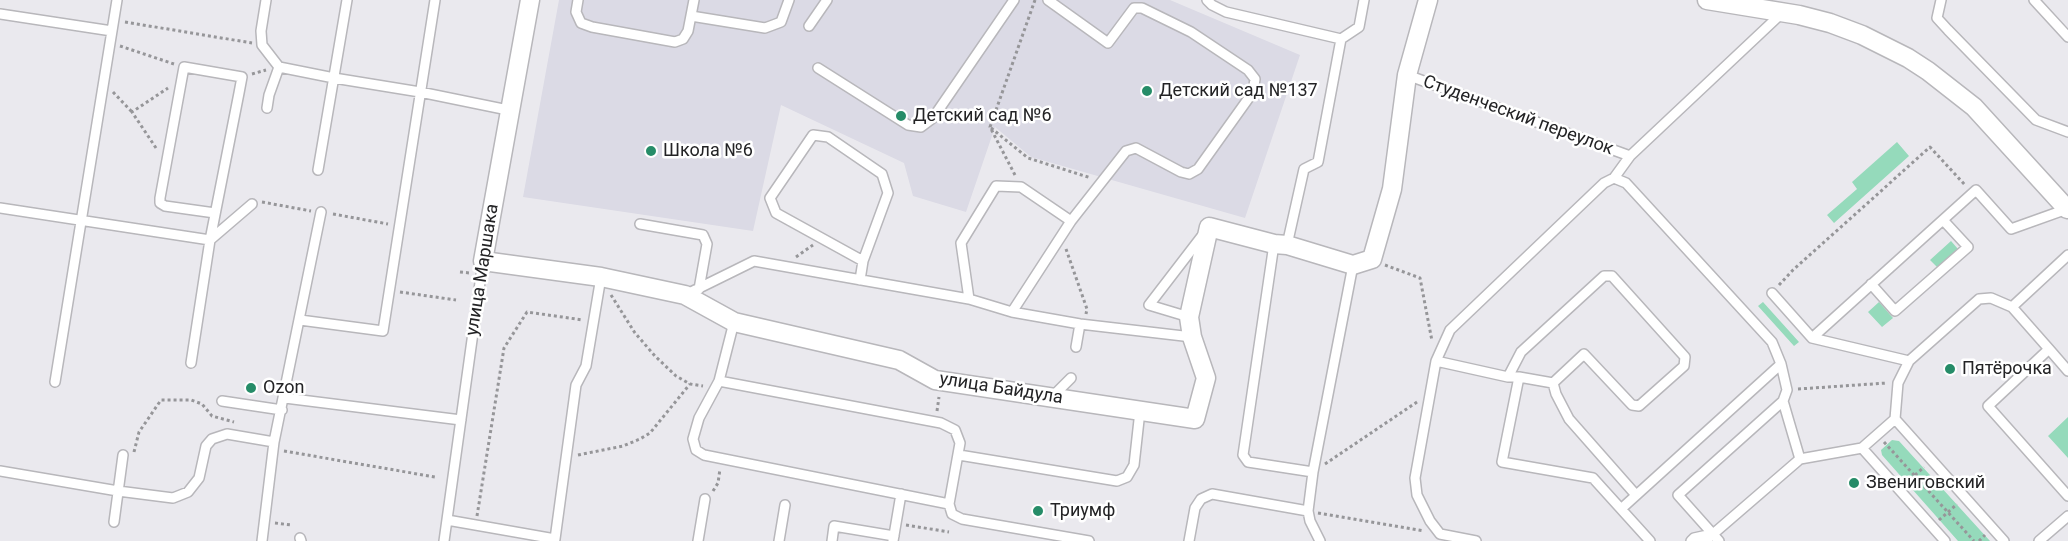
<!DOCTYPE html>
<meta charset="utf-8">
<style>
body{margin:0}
canvas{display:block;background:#eae9ee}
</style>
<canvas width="2068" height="541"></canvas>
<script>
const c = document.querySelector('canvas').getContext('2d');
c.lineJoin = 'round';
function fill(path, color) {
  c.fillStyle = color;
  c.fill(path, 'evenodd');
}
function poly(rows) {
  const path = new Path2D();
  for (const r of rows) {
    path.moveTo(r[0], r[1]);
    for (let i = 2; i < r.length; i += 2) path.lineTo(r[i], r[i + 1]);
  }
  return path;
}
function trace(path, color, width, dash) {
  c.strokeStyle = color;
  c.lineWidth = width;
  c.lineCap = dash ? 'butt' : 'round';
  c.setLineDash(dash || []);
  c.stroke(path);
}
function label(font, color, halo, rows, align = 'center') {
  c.font = font + ' Roboto,sans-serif';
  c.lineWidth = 5;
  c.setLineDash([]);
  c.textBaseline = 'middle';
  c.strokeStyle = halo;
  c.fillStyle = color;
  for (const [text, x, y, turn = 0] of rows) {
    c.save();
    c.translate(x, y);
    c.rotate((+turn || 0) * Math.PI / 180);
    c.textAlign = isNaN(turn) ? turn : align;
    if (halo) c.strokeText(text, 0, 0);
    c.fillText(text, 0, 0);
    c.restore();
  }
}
fill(poly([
 [559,0,1170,0,1300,55,1245,218,1031,157,995,127,966,212,913,196,904,163,781,105,753,231,523,197]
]), '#dbdae5');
fill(poly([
 [1897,142,1909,156,1834,223,1827,215,1857,189,1852,182],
 [1951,241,1958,249,1938,268,1930,260],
 [1763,302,1799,342,1794,346,1758,306],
 [1879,302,1893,318,1882,327,1868,312],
 [2068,417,2068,458,2048,436],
 [1892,440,1899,441,1990,541,1958,541,1882,455,1881,450]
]), '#95dabb');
const service = poly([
 [266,0,261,31,262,45,279,67,334,78,420,92,508,110],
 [578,0,576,12,581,23,592,27,675,42,683,39,688,31,694,0],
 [1207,0,1212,5,1226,12,1341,39],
 [1941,0,1937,18,1948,30,2036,120,2068,132],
 [2034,0,2068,37],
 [0,14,112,31],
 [691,16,765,28,781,22,789,0],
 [809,26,827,0],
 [818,68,908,125,921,127,933,118,1014,0],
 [1407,75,1630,156],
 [267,108,269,95,279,67],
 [318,170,347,0],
 [1614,178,1630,156,1782,13],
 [0,208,210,240,252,204],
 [640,224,703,235,707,244,699,289],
 [1274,244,1243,455,1248,462,1313,472],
 [1287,245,1304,169,1318,162,1341,39,1359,27,1364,0],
 [860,280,863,261,888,193,882,174,828,137,813,135,770,198,776,213,863,261],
 [1871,284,1895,311,1968,247,1943,220],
 [1772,293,1812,338,1909,361],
 [685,295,754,261,969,299,1012,312,1080,324,1192,337],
 [969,299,961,243,996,186,1021,187,1071,221],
 [2012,307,2049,349],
 [1012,312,1071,221,1126,151,1136,148,1181,172,1189,174,1198,169,1253,92,1255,79,1248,70,1191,32,1142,8,1134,8,1108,43,1048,0],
 [1189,317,1149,305,1202,236],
 [300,320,383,331,435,0],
 [734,322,719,381,699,418,693,439,696,450,704,455,949,504,952,514,962,519,1089,541],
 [1812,338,1976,190,2011,229,2067,209],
 [1076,347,1080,324],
 [1436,361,1450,330,1604,183,1614,178,1626,183,1772,342,1781,364,1787,390,1783,401,1678,495,1719,541],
 [191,363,210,240,239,93,242,77,184,67,160,198,160,203,165,206,215,213],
 [2068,371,2049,349,1988,406,2068,496],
 [1508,377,1521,352,1604,276,1612,276,1685,357,1684,366,1639,406,1632,405,1584,354,1553,383,1556,394,1569,419,1636,495],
 [1519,377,1553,383],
 [719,381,941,423,955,430,960,443,949,504],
 [55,382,117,0],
 [1053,396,1071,378],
 [285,398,461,420],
 [222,401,282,410],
 [1783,401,1800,459],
 [1895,419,1898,383,1909,361,1979,299,1991,298,2012,307,2068,255],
 [1895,419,1862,448,1945,541],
 [1895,419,2004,541],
 [959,455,1117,481,1127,477,1134,465,1140,411],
 [0,471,118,491,173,498,188,492,199,478,206,446,212,439,227,434,274,442],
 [1621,509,1781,364],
 [447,520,555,539,576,385,586,366,601,277],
 [114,522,123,455],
 [300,538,301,541],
 [262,541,274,442,321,212],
 [444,541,483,261],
 [698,541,705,499],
 [779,541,785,505],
 [832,541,834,526,894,536],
 [893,541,901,494],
 [1189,541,1195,508,1201,499,1212,494,1308,511],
 [1320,541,1310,521,1308,511,1313,472,1353,265],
 [1476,541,1440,534,1430,521,1417,495,1415,478,1436,361,1508,377,1519,377,1502,462,1593,478,1650,541],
 [1691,541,1694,538,1712,534],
 [1705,541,1800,459,1862,448],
 [2039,541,2068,516]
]);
const minor = poly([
 [530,0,483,261,601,277,685,295,734,322,899,360,935,380,1195,419,1206,378,1192,337,1189,317,1209,227,1274,244,1287,245,1353,265,1372,259,1392,189,1407,75,1428,0],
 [1707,0,1799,15,1830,23,1862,35,1908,58,1928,71,1974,107,2067,209]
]);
trace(service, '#b8b7bb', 12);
trace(minor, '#b8b7bb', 21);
trace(poly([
 [125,22,252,43],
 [120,46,174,64],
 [252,74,266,70],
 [113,92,132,112],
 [991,128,1028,158,1091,178],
 [156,148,132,112,168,88],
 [1015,175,990,127,1035,0],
 [262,202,311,211],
 [333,214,388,224],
 [1066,249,1087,309,1086,314],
 [796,257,813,245],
 [1385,265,1420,278,1432,341],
 [460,272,470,273],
 [1779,285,1793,270,1930,147,1965,185],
 [400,292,456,300],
 [611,295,635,333,655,356,676,376,690,384,703,386],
 [1798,389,1887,383],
 [937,411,939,397],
 [1884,442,1974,541],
 [284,451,435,477],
 [134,452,139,432,161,400,191,400,202,404,212,416,234,422],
 [578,455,623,446,640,439,650,433,690,384],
 [1325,464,1417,402],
 [1906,483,1924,467],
 [713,491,718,483,720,469],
 [1318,513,1424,531],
 [477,516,504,348,527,312,583,320],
 [1939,520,1957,504],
 [275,523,291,525],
 [906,525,949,532],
 [1979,541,1985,535]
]), '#969699', 3, [3, 3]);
trace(service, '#fff', 9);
trace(minor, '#fff', 18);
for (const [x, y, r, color] of [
 [1147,91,6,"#268c68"],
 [901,116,6,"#268c68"],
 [651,151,6,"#268c68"],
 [1950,369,6,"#268c68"],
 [251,388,6,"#268c68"],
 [1854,483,6,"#268c68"],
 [1038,511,6,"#268c68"]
]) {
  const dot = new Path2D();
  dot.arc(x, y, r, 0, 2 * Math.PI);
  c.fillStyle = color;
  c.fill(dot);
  trace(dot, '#fff', 2);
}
label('18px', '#232325', '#fff', [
 ["Детский сад №137",1159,91],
 ["Детский сад №6",913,116],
 ["Школа №6",663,151],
 ["Пятёрочка",1962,369],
 ["Ozon",263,388],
 ["Звениговский",1866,483],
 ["Триумф",1050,511]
], 'left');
label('18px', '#232325', '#fff', [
 ["Студенческий переулок",1518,116,20],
 ["улица Маршака",483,270,-81],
 ["улица Байдула",1001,389,9]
]);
</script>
